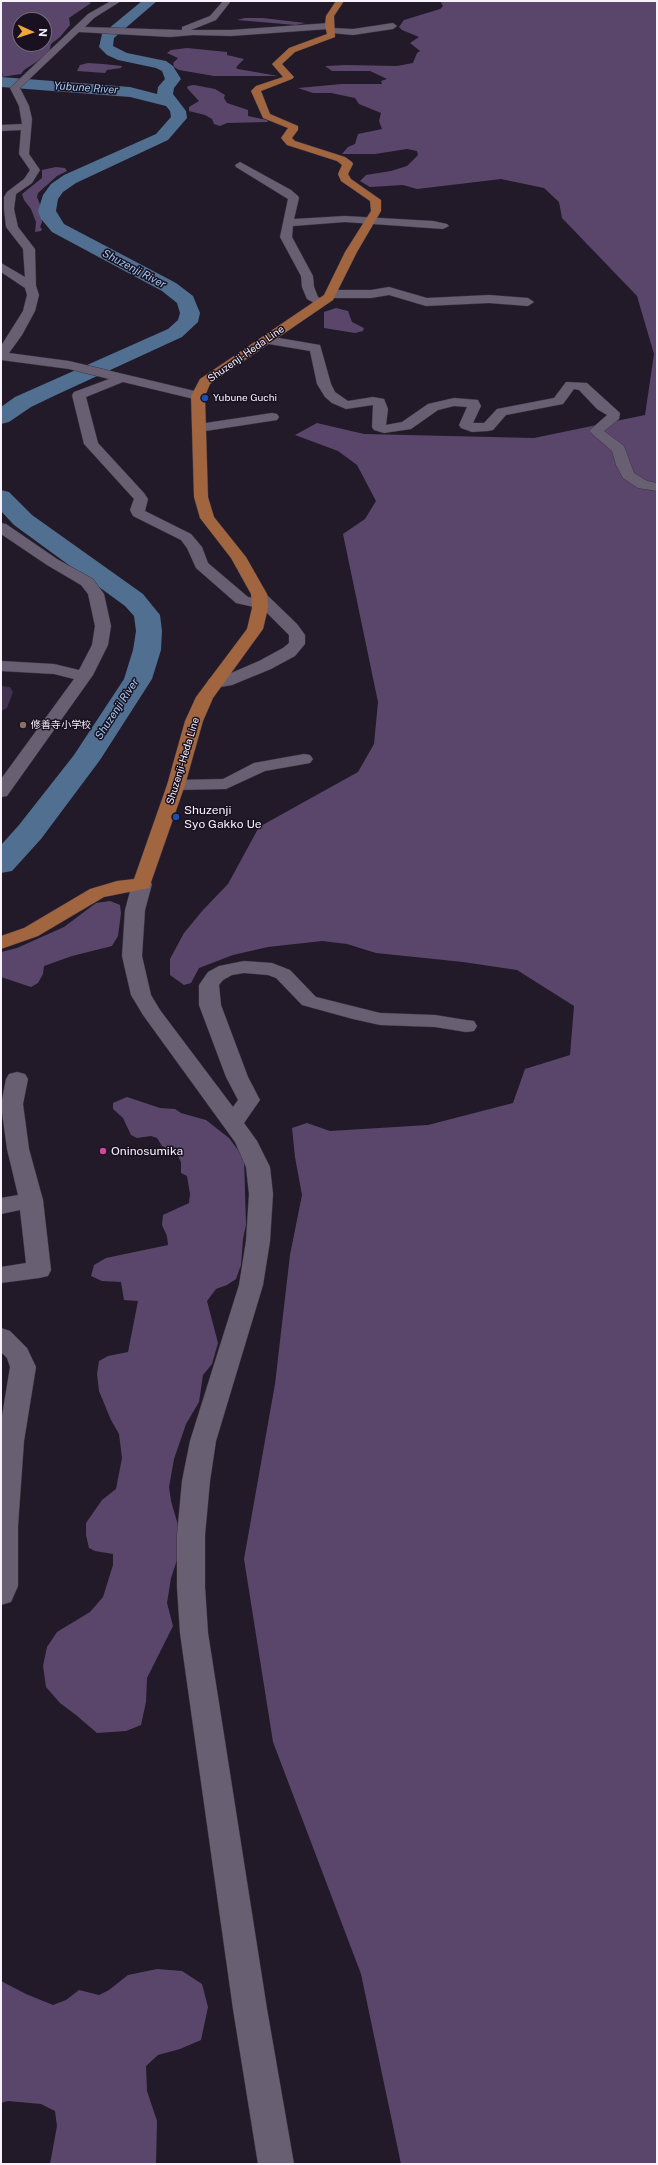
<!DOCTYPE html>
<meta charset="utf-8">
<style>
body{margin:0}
#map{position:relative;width:658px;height:2165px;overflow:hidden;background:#221a29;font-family:"Public Sans",sans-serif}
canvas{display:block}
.frame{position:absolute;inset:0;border:2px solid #f8f2fd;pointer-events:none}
.north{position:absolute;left:12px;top:12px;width:40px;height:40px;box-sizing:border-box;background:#19111f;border:1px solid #726b78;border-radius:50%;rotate:93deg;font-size:11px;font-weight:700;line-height:16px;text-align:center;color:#f8f2fd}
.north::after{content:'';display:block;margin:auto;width:14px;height:18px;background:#efa73d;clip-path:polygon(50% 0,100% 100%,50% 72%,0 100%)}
</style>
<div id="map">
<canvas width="658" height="2165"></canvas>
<div class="frame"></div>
<div class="north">N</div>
</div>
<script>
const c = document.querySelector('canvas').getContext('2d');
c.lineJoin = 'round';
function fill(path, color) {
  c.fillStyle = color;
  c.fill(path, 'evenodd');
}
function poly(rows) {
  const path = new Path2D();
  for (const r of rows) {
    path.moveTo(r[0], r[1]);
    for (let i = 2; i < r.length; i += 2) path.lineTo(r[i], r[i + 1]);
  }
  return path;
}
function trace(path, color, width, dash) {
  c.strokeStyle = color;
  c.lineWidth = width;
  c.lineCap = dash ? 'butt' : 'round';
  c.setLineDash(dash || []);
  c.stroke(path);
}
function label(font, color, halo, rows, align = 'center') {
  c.font = font + ' "Public Sans","Noto Sans JP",sans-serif';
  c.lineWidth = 3;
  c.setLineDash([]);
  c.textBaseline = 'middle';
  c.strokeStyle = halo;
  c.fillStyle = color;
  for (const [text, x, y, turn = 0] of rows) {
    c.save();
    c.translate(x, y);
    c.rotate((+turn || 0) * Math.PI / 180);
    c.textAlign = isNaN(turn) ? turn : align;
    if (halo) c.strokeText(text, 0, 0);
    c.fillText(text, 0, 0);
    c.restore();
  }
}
fill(poly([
 [1,686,10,687,13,692,7,708,1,711]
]), '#41304f');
fill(poly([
 [1,1,88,1,91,3,69,18,70,25,60,37,51,44,49,53,44,57,24,70,21,74,1,77,3,74,1,74],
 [20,20,44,20,44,44,20,44],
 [440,1,657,1,657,2164,401,2164,361,1974,273,1742,244,1559,275,1384,290,1255,302,1195,295,1157,292,1128,307,1123,330,1131,428,1125,513,1103,525,1069,570,1055,574,1006,517,970,463,962,376,953,347,944,322,941,268,947,233,955,199,968,191,983,184,985,170,975,170,959,184,933,203,910,228,884,259,827,358,772,374,744,378,702,343,534,365,519,376,501,357,465,338,451,295,435,317,423,364,434,534,438,645,415,654,354,637,296,562,218,559,202,544,188,501,179,417,189,403,185,370,187,360,181,366,175,391,171,407,166,418,155,417,151,407,149,375,154,342,154,348,147,355,144,358,134,382,129,379,121,381,113,359,104,355,98,331,93,313,93,298,88,342,84,382,84,381,81,387,79,370,71,332,71,325,66,346,65,397,66,413,63,417,53,420,51,410,43,419,37,402,30,399,27,404,20,440,9,443,6],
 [245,18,263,18,305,23,296,25,237,20],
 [187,48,227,52,227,55,244,59,238,65,236,68,238,69,278,76,214,76,179,70,174,67,173,63,178,58,167,53,171,50],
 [88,63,103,64,122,66,121,68,107,70,105,73,77,71,80,65],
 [194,85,215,89,225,95,224,98,227,103,248,110,248,116,267,120,268,122,227,123,220,126,214,124,212,119,205,115,189,111,189,107,199,101,187,88,188,86],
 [56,167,65,168,67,171,57,176,38,193,37,197,41,207,42,222,40,227,42,229,41,231,35,232,36,222,31,209,24,200,22,194,42,178,42,170],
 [336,308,348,311,352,322,364,328,363,331,355,333,324,328,324,312],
 [110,901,120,905,121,913,118,936,112,946,72,956,44,966,43,974,38,983,31,987,1,977,1,952,17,948,64,927,96,903],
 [127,1097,160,1108,175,1109,181,1113,206,1120,229,1138,244,1158,246,1225,243,1239,241,1265,236,1279,227,1285,216,1289,207,1301,218,1343,212,1364,203,1375,199,1402,186,1424,174,1459,169,1487,171,1501,178,1525,178,1557,171,1578,167,1603,173,1626,147,1678,146,1702,141,1725,126,1731,97,1733,76,1715,60,1703,46,1687,43,1666,47,1647,57,1632,90,1612,103,1597,113,1565,113,1554,95,1551,89,1548,86,1535,86,1523,102,1500,116,1489,122,1458,119,1434,111,1420,99,1391,97,1374,99,1361,108,1356,128,1352,138,1301,124,1300,121,1282,102,1281,91,1276,94,1265,106,1258,168,1245,167,1236,162,1225,163,1215,189,1203,190,1194,187,1176,181,1173,181,1162,176,1152,162,1146,157,1138,151,1136,137,1138,131,1135,123,1118,113,1109,113,1103],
 [157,1969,182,1971,202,1984,208,2007,201,2040,180,2049,158,2055,146,2066,147,2091,157,2121,156,2164,50,2164,57,2126,55,2111,41,2104,8,2101,1,2103,1,1981,26,1994,53,2005,66,2000,79,1990,99,1995,109,1990,128,1975]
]), '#5a466b');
fill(poly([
 [142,1,157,1,114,38,113,46,127,53,166,61,173,66,181,79,174,88,173,94,186,111,187,118,168,140,76,183,63,192,58,199,56,211,64,224,176,283,193,296,200,313,198,322,182,337,56,395,31,407,9,422,1,424,1,407,15,397,168,329,178,320,180,313,177,303,162,291,52,232,41,219,38,211,43,195,51,184,64,175,156,134,171,117,170,111,166,106,130,97,1,87,1,77,130,87,157,94,158,87,165,79,162,71,156,68,118,60,107,55,99,47,102,34,142,1],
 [1,490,9,492,32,515,143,594,160,615,162,631,161,650,152,679,100,760,41,839,12,871,1,873,1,845,19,825,74,755,124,679,133,650,136,631,134,616,125,606,14,525,1,511,1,490]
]), '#506f91');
const minor = poly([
 [111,1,121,1,94,18,85,27,182,30,182,27,210,16,223,1,231,1,216,20,191,30,231,30,329,23,332,24,332,28,353,29,393,23,397,26,393,29,353,35,331,33,328,32,328,29,231,36,193,35,170,37,79,32,20,88,29,106,32,119,29,154,40,170,32,183,16,194,14,209,18,227,35,249,36,286,39,295,35,311,22,335,9,353,69,361,203,393,205,396,203,399,198,400,123,382,86,397,98,443,144,493,148,499,145,511,191,534,202,547,208,563,248,597,253,598,254,594,260,592,266,594,297,624,305,635,305,644,295,656,271,669,232,685,215,688,209,687,207,683,209,679,222,677,259,661,283,648,289,643,289,635,263,609,236,603,196,568,187,548,181,540,133,516,130,510,134,499,84,444,72,395,74,392,109,379,69,369,1,360,1,346,23,311,27,295,25,288,1,272,1,263,25,277,23,249,6,227,4,209,4,197,7,192,24,179,30,170,19,154,21,130,1,131,1,125,22,124,19,106,10,88,88,14,111,1],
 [240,162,291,190,298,196,299,198,294,219,345,216,433,221,447,224,449,226,443,229,345,222,293,226,292,237,313,276,314,287,318,297,328,302,322,306,318,305,307,299,302,287,301,276,280,237,288,199,236,167,235,165,240,162],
 [389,287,427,298,489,295,528,298,534,302,528,306,489,303,426,306,389,295,371,298,331,298,325,294,331,290,371,290,389,287],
 [267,336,320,345,331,384,335,392,348,401,373,397,384,399,388,409,386,425,402,422,428,404,454,398,478,400,481,406,473,423,484,423,497,409,554,398,566,382,587,383,620,413,619,419,604,431,624,446,634,473,647,481,657,483,657,491,638,488,623,478,616,465,612,451,589,431,607,415,597,409,579,390,574,389,563,404,506,415,493,430,488,431,472,432,461,428,459,425,467,407,454,406,438,410,411,429,384,433,374,430,372,427,373,405,346,409,332,403,325,397,317,384,310,351,263,343,261,340,267,336],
 [272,413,277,414,279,417,277,420,199,432,192,428,199,424,272,413],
 [1,523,6,524,57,559,93,579,104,594,111,626,108,645,93,675,7,796,1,797,1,779,74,679,54,674,1,671,1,661,54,664,79,670,92,645,95,626,88,594,81,585,47,565,1,534,1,523],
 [304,754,310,755,313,759,310,763,265,771,226,789,176,790,170,789,167,785,170,781,176,780,223,779,254,763,304,754],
 [142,878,149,880,152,884,145,910,142,956,151,995,160,1010,233,1107,238,1100,226,1077,199,1005,199,985,208,972,219,966,244,961,272,963,290,970,316,997,380,1013,435,1015,466,1020,474,1021,477,1026,474,1031,466,1032,435,1027,380,1025,353,1019,302,1005,276,978,268,975,244,973,232,975,223,980,219,985,221,1005,248,1077,260,1100,244,1123,257,1141,270,1167,273,1194,270,1241,263,1285,216,1441,210,1481,205,1535,205,1587,208,1633,267,2009,294,2164,258,2164,233,2009,180,1633,177,1587,177,1535,182,1481,190,1441,239,1285,246,1241,249,1194,246,1167,235,1142,143,1015,131,995,122,956,125,910,132,884,135,880,142,878],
 [17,1072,25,1074,28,1079,23,1104,29,1149,43,1200,51,1270,48,1276,39,1278,1,1283,1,1267,26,1263,20,1210,1,1214,1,1198,18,1195,7,1149,1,1105,6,1079,9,1074,17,1072],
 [1,1328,10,1331,27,1348,36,1367,24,1441,18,1526,18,1586,11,1602,1,1605,1,1422,10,1367,7,1358,1,1352,1,1328]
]);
const major = poly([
 [336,1,344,1,334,16,335,37,295,52,282,64,294,77,292,79,261,91,270,114,298,126,298,130,292,138,295,141,345,157,352,162,353,164,348,174,351,179,381,200,381,211,357,252,333,300,210,384,205,396,208,497,214,517,246,557,267,594,268,608,263,629,213,698,203,721,185,785,149,888,104,897,38,936,1,949,1,936,24,928,90,889,117,881,134,879,167,785,185,721,196,697,247,629,252,608,251,594,231,558,200,518,194,497,191,396,200,379,324,295,345,252,371,211,370,201,341,181,338,174,342,165,337,161,287,145,281,138,288,128,263,118,251,91,256,86,283,77,272,64,289,48,327,34,325,26,326,16,336,1]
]);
trace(minor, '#3a3441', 1);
trace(major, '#3a3441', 1);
fill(minor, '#695f72');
fill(major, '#a1653f');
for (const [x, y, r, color] of [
 [205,398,4,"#1a4fb4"],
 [23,725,4,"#8d6e63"],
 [176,817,4,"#1a4fb4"],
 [103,1151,4,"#d1479c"]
]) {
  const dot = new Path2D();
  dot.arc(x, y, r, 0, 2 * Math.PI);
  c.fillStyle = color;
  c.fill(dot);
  trace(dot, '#19111f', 1.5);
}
label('10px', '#f8f2fd', '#19111f', [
 ["Shuzenji-Heda Line",246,354,-35],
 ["Shuzenji-Heda Line",183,761,-73]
]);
label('10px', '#f8f2fd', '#19111f', [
 ["Yubune Guchi",213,398],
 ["修善寺小学校",31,725]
], 'left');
label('italic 11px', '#a2caf7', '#19111f', [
 ["Yubune River",86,88,4],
 ["Shuzenji River",134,269,28],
 ["Shuzenji River",117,709,-57]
]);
label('12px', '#f8f2fd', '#19111f', [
 ["Shuzenji",184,810],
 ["Syo Gakko Ue",184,824],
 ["Oninosumika",111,1151]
], 'left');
</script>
